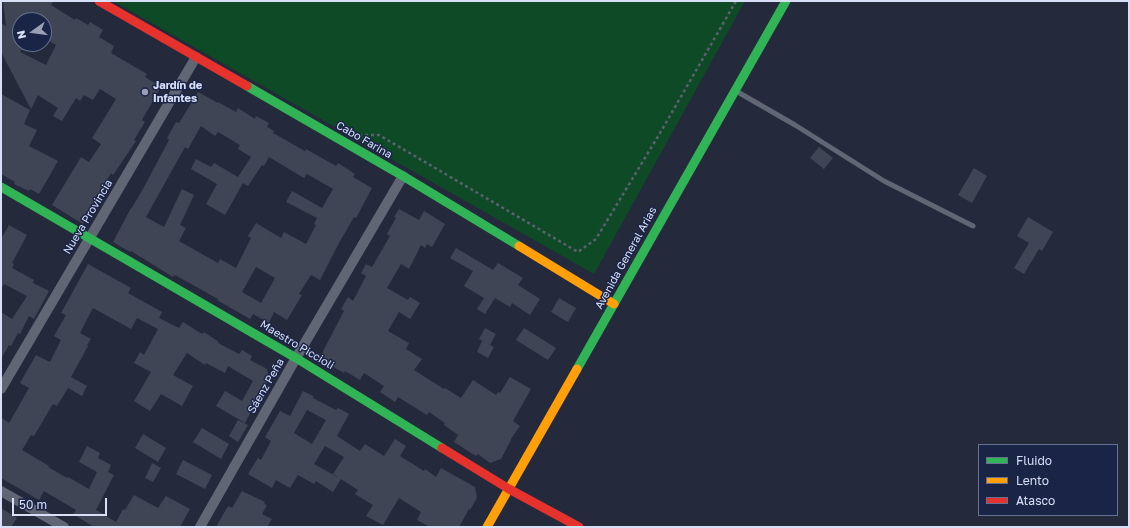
<!DOCTYPE html>
<meta charset="utf-8">
<style>
body{margin:0}
#map{position:relative;width:1130px;height:528px;overflow:hidden;background:#242a3c;font-family:"Golos Text",sans-serif}
canvas{display:block}
.frame{position:absolute;inset:0;border:2px solid #d8e0f7;pointer-events:none}
.legend{position:absolute;left:978px;top:444px;width:140px;height:72px;box-sizing:border-box;background:#1a2446;border:1px solid #666f8d;margin:0;padding:5px 7px;list-style:none;font-size:12px;color:#d8e0f7}
.legend li{display:flex;align-items:center;gap:8px;height:20px}
.legend b{width:20px;border:1px solid #666f8d}
.north{position:absolute;left:12px;top:12px;width:40px;height:40px;box-sizing:border-box;background:#1a2446;border:1px solid #666f8d;border-radius:50%;rotate:256deg;font-size:11px;font-weight:700;line-height:16px;text-align:center;color:#d8e0f7}
.north::after{content:'';display:block;margin:auto;width:14px;height:18px;background:#99a0b6;clip-path:polygon(50% 0,100% 100%,50% 72%,0 100%)}
.scale{position:absolute;left:12px;top:498px;width:95px;height:18px;box-sizing:border-box;border:2px solid #d8e0f7;border-top:0;padding-left:5px;font-size:12px;line-height:14px;white-space:nowrap;color:#d8e0f7;-webkit-text-stroke:3px #1a2446;paint-order:stroke}
</style>
<div id="map">
<canvas width="1130" height="528"></canvas>
<div class="frame"></div>
<ul class="legend">
<li><b style="height:5px;background:#30b455"></b>Fluido</li>
<li><b style="height:5px;background:#ff9f0a"></b>Lento</li>
<li><b style="height:5px;background:#e5322d"></b>Atasco</li>
</ul>
<div class="north">N</div>
<div class="scale">50 m</div>
</div>
<script>
const c = document.querySelector('canvas').getContext('2d');
c.lineJoin = 'round';
function fill(path, color) {
  c.fillStyle = color;
  c.fill(path, 'evenodd');
}
function poly(rows) {
  const path = new Path2D();
  for (const r of rows) {
    path.moveTo(r[0], r[1]);
    for (let i = 2; i < r.length; i += 2) path.lineTo(r[i], r[i + 1]);
  }
  return path;
}
function trace(path, color, width, dash) {
  c.strokeStyle = color;
  c.lineWidth = width;
  c.lineCap = dash ? 'butt' : 'round';
  c.setLineDash(dash || []);
  c.stroke(path);
}
function label(font, color, halo, rows, align = 'center') {
  c.font = font + ' "Golos Text",sans-serif';
  c.lineWidth = 3;
  c.setLineDash([]);
  c.textBaseline = 'middle';
  c.strokeStyle = halo;
  c.fillStyle = color;
  for (const [text, x, y, turn = 0] of rows) {
    c.save();
    c.translate(x, y);
    c.rotate((+turn || 0) * Math.PI / 180);
    c.textAlign = isNaN(turn) ? turn : align;
    if (halo) c.strokeText(text, 0, 0);
    c.fillText(text, 0, 0);
    c.restore();
  }
}
fill(poly([
 [113,1,745,1,594,274]
]), '#0e4a26');
fill(poly([
 [3,1,54,1,51,5,75,20,76,18,88,25,90,22,103,30,99,37,114,46,111,53,147,74,145,77,161,87,142,120,145,122,134,140,136,141,113,175,111,173,97,197,99,198,83,224,52,205,81,157,89,162,101,144,92,138,116,99,100,89,93,100,84,95,80,101,76,98,62,121,53,116,58,108,38,95,31,109,1,52,1,23,6,26],
 [20,20,44,20,44,38,56,45,46,65,20,52,22,49,20,49],
 [198,92,218,103,218,102,236,112,238,108,255,119,256,116,269,123,267,127,274,131,273,133,305,151,306,149,336,166,338,163,355,174,353,177,372,188,356,218,354,217,339,243,320,280,311,275,299,294,302,295,287,320,274,312,269,323,253,314,250,319,217,300,218,299,175,275,173,277,131,251,130,252,113,242,131,208,131,209,143,189,169,140,167,138,176,122,179,123],
 [201,126,215,136,218,132,240,145,238,149,251,157,238,177,214,163,211,167,196,159,191,169,217,184,206,204,225,215,243,183,248,186,262,165,264,166,269,157,304,178,307,174,333,189,322,208,292,191,286,202,317,218,314,224,316,225,306,244,284,232,281,238,256,223,248,236,251,238,236,268,220,259,218,263,179,241,186,228,180,225,194,195,182,189,164,227,146,217,185,147,188,149],
 [256,267,275,278,261,303,242,292],
 [1,94,30,110,24,124,37,130,29,146,58,161,39,194,30,189,29,191,14,184,15,182,1,174],
 [819,147,833,158,824,169,810,158],
 [974,168,987,176,972,203,958,195],
 [399,209,419,220,424,211,445,224,432,247,427,244,425,248,421,245,409,269,401,264,387,288,408,300,410,297,420,303,410,319,399,312,388,331,409,343,406,349,422,359,414,370,444,389,445,388,461,398,473,380,496,395,498,392,500,393,510,377,531,389,513,421,520,426,511,439,511,440,501,459,490,463,478,454,476,456,454,442,458,435,444,425,445,423,429,412,427,415,398,397,395,402,380,392,384,386,364,373,360,380,345,371,344,373,319,359,344,311,341,309,348,297,353,301,366,276,361,273,366,264,372,267,390,236,387,234,396,218,394,217],
 [1028,217,1053,232,1042,251,1039,249,1024,274,1014,268,1029,243,1017,236],
 [9,225,27,235,12,263,14,264,12,268,34,280,33,283,49,291,34,319,29,316,20,334,18,333,11,346,9,345,1,359,1,312,12,319,27,296,4,284,1,289,1,239],
 [456,248,493,270,498,263,523,278,518,285,540,299,530,315,512,303,510,307,495,298,485,314,477,309,484,298,464,286,473,271,450,258],
 [88,264,131,288,128,293,162,312,159,318,179,328,183,322,202,334,204,332,219,342,218,343,239,354,242,350,252,356,250,360,267,369,269,378,263,391,265,393,257,408,254,406,245,423,216,406,225,391,242,401,253,381,228,366,225,373,206,363,205,365,187,353,173,375,193,386,182,406,161,394,150,411,134,401,151,372,134,363,140,352,144,355,158,329,137,318,131,329,93,308,80,333,91,339,87,345,88,346,71,377,87,386,82,396,68,388,57,406,53,404,34,436,31,435,22,450,49,466,48,467,67,478,68,477,89,489,97,472,79,462,87,446,100,453,98,458,111,465,108,472,114,475,96,510,116,522,123,509,125,510,134,495,158,508,166,496,190,509,180,527,94,527,73,514,76,510,44,491,39,500,1,478,1,417,9,423,29,388,20,383,36,355,50,362,61,340,54,336,66,315,61,313],
 [559,298,576,308,568,322,551,312],
 [485,328,496,334,490,345,479,339],
 [524,328,556,348,548,360,516,340],
 [482,341,494,347,488,358,477,352],
 [303,391,313,396,313,398,336,410,338,408,349,414,337,436,360,451,365,444,384,456,395,439,406,446,400,456,424,471,425,469,436,477,441,468,475,487,477,498,470,510,469,509,459,527,430,527,417,520,421,512,399,498,383,525,366,516,373,505,355,494,358,490,333,474,344,457,325,446,314,464,341,479,333,492,316,481,314,484,298,475,290,488,276,480,272,488,248,474,258,458,261,460,271,441,265,437,280,411,290,416],
 [307,410,326,420,312,444,294,433],
 [238,420,248,425,238,442,229,436],
 [202,428,229,444,221,459,193,442],
 [143,434,166,448,158,462,135,448],
 [183,460,212,475,205,489,176,474],
 [152,463,161,468,153,482,145,478],
 [242,491,265,502,264,504,267,505,262,514,272,519,267,527,216,527,228,506,232,508],
 [1,508,17,518,11,527,1,527]
]), '#404555');
trace(poly([
 [359,135,379,135,578,252,596,239,660,133,736,1]
]), '#5c616f', 2.5, [3, 3]);
trace(poly([
 [736,91,795,125,884,181,973,226]
]), '#616674', 5);
trace(poly([
 [1,389,196,57],
 [1,491,64,527],
 [200,527,296,358,403,176]
]), '#616674', 10);
trace(poly([
 [247,86,403,176,519,246],
 [1,187,296,358,442,448],
 [577,369,786,1]
]), '#30b455', 9);
trace(poly([
 [519,246,614,304],
 [487,527,577,369]
]), '#ff9f0a', 9);
trace(poly([
 [99,1,247,86],
 [442,448,509,489,579,527]
]), '#e5322d', 9);
for (const [x, y, r, color] of [
 [145,92,4,"#99a0b6"]
]) {
  const dot = new Path2D();
  dot.arc(x, y, r, 0, 2 * Math.PI);
  c.fillStyle = color;
  c.fill(dot);
  trace(dot, '#1a2446', 1.5);
}
label('bold 11px', '#d8e0f7', '#1a2446', [
 ["Jardín de",153,86],
 ["Infantes",153,99]
], 'left');
label('11px', '#d8e0f7', '#1a2446', [
 ["Cabo Farina",364,140,30],
 ["Nueva Provincia",88,217,-59],
 ["Avenida General Arias",626,258,-61],
 ["Maestro Piccioli",297,345,31],
 ["Sáenz Peña",266,386,-60]
]);
</script>
